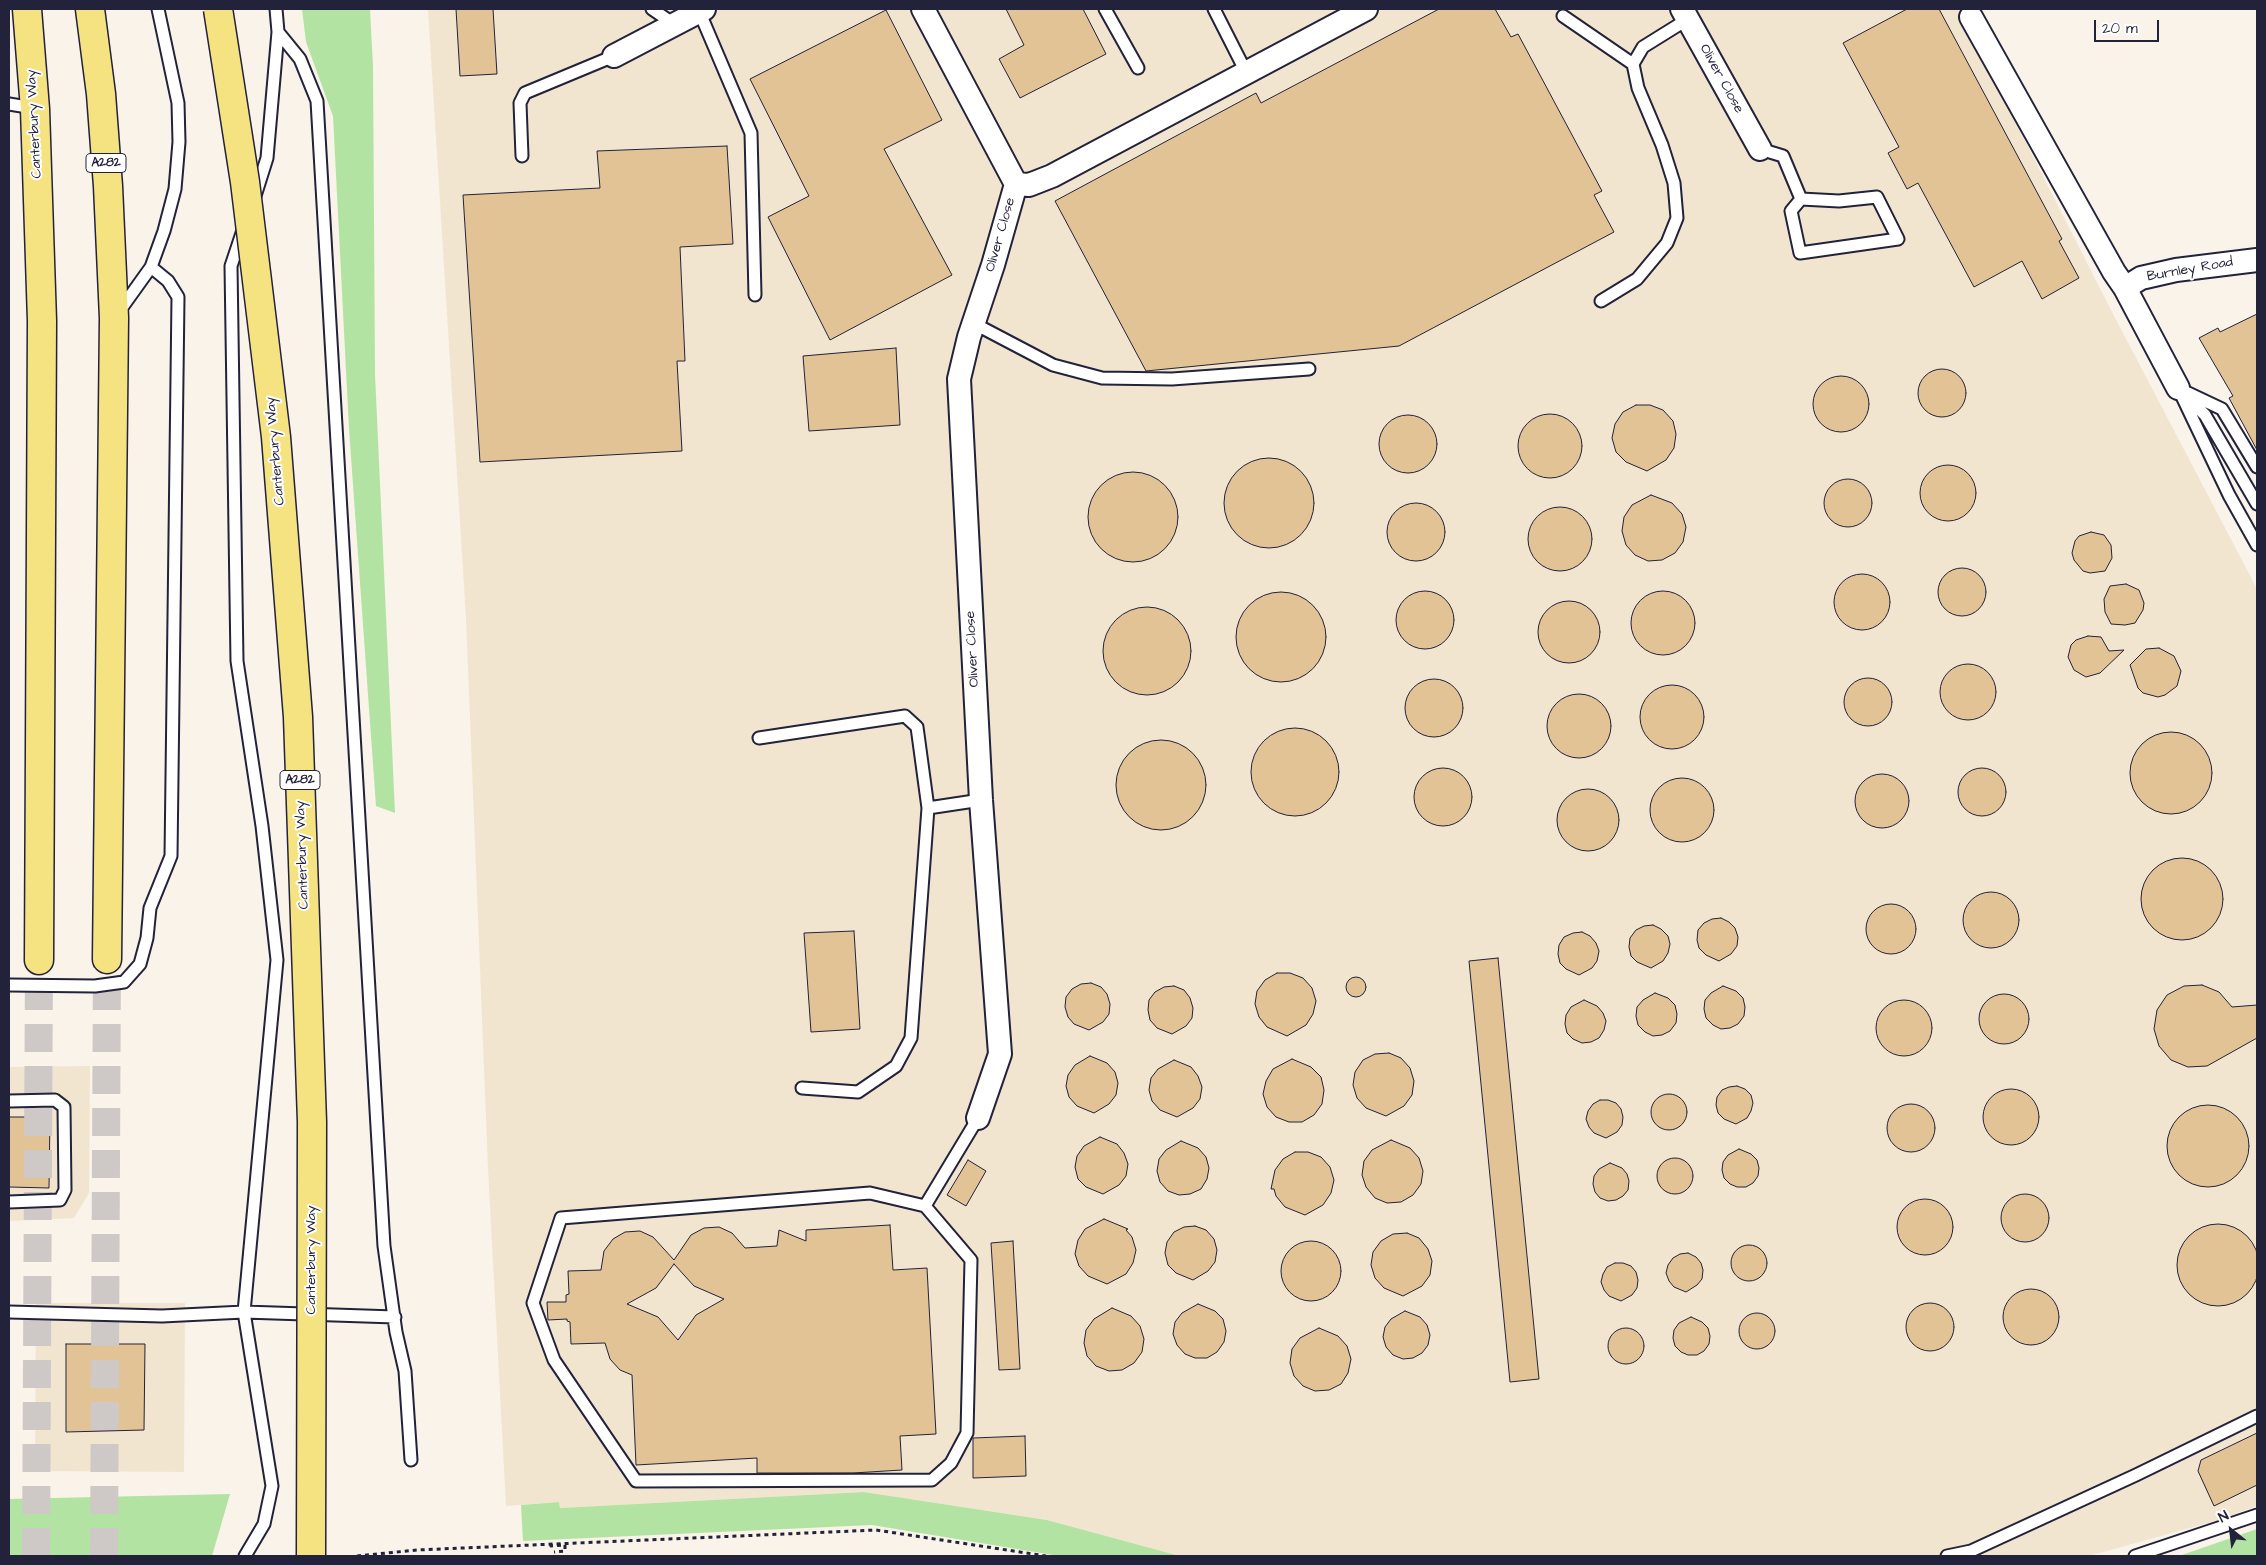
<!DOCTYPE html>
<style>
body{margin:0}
#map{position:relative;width:2266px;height:1565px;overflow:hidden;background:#f9f3ea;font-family:"Architects Daughter",sans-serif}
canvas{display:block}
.frame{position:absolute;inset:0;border:10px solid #22223b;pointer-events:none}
.north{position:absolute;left:2206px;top:1505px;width:50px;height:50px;-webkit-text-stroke:4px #fff;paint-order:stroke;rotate:331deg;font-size:14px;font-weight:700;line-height:20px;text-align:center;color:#22223b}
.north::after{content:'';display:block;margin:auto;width:18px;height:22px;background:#22223b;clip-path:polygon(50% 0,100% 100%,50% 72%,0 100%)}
.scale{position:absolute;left:2094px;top:20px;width:65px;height:22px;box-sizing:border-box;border:2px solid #22223b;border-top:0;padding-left:6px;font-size:15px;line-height:18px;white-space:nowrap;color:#22223b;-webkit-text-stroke:4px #fff;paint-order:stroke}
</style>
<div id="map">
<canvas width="2266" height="1565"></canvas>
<div class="frame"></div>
<div class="north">N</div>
<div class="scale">20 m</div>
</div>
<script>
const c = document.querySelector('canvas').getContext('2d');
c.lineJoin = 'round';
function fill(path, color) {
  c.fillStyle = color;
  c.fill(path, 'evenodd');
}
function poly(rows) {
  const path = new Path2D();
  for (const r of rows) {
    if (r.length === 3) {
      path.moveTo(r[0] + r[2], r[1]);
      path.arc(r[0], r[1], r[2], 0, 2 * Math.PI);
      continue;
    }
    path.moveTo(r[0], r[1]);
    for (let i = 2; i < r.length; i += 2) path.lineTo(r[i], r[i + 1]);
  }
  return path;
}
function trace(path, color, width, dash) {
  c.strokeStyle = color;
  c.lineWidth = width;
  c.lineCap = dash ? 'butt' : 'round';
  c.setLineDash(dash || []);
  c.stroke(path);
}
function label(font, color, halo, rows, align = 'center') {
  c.font = font + ' "Architects Daughter",sans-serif';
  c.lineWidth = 4;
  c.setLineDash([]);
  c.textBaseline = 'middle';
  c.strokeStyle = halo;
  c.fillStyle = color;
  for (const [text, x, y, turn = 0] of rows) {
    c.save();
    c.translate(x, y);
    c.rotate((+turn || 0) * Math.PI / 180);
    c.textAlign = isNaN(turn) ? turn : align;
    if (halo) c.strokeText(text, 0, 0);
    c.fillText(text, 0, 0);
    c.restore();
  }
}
fill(poly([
 [428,9,1958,9,2111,310,2257,589,2257,1506,2215,1521,2089,1556,1180,1556,1047,1520,864,1492,560,1508,559,1502,506,1506,488,1168,466,618],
 [90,1066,89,1193,74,1218,9,1221,9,1067],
 [36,1303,185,1303,184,1472,35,1471]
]), '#f2e5d0');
fill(poly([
 [302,9,370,9,373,66,375,374,395,813,376,806,349,429,333,116,306,42],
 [864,1492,1047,1520,1180,1556,1059,1556,872,1525,523,1541,521,1505,559,1502,560,1508],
 [230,1494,212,1556,9,1556,9,1499],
 [2257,1529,2257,1556,2179,1556]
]), '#b3e3a2');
const building = poly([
 [456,9,493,9,497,74,460,76,456,9],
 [1006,9,1083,9,1106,54,1020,98,999,59,1024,45,1006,9],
 [1439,9,1495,9,1511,37,1518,34,1602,191,1594,195,1614,232,1399,346,1146,371,1055,201,1256,93,1261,103,1439,9],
 [1907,9,1939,9,2062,239,2059,241,2079,278,2042,299,2022,261,1974,287,1918,183,1907,189,1888,153,1899,147,1843,43,1907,9],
 [886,10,942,120,884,149,952,275,830,340,768,217,809,196,750,79,886,10],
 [727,146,733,244,680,247,685,361,677,361,682,451,480,462,463,195,600,188,597,151,727,146],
 [2257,314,2257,450,2229,398,2233,396,2199,338,2218,328,2220,332,2257,314],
 [896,348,900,425,809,431,803,356,896,348],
 [1942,393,24],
 [1841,404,28],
 [1636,405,1650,405,1663,410,1673,421,1676,434,1674,448,1666,460,1647,471,1626,462,1616,452,1612,438,1615,424,1623,412,1636,405],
 [1550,446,32],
 [1408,444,29],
 [1269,503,45],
 [1948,493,28],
 [1133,517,45],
 [1848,503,24],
 [1651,495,1672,503,1682,514,1686,527,1683,542,1675,553,1662,560,1648,561,1635,555,1626,545,1622,531,1624,517,1632,505,1651,495],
 [1416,532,29],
 [1560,539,32],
 [2091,532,2104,535,2111,545,2112,558,2105,571,2090,573,2083,571,2074,560,2072,553,2075,541,2079,536,2091,532],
 [1962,592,24],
 [1862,602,28],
 [2126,584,2139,590,2144,603,2143,610,2135,623,2125,625,2111,624,2105,612,2104,599,2110,586,2126,584],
 [1425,620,29],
 [1663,623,32],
 [1281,637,45],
 [1569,632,31],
 [1147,651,44],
 [2088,636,2101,637,2109,651,2124,650,2100,673,2086,677,2074,670,2068,657,2071,645,2076,640,2088,636],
 [2159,648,2174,656,2181,671,2177,686,2165,695,2158,697,2143,693,2138,688,2130,665,2146,649,2159,648],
 [1968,692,28],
 [1868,702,24],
 [1434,708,29],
 [1672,717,32],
 [1579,726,32],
 [1295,772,44],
 [2171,773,41],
 [1161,785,45],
 [1982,792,24],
 [1443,797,29],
 [1882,801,27],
 [1682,810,32],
 [1588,820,31],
 [2182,899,41],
 [1991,920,28],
 [1891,929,25],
 [1721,918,1729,922,1735,928,1738,937,1737,946,1731,954,1719,961,1706,955,1699,948,1697,940,1698,930,1704,923,1712,919,1721,918],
 [1653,925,1661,929,1668,936,1670,944,1668,953,1663,961,1651,968,1637,962,1631,956,1629,947,1630,938,1636,930,1644,926,1653,925],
 [854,931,860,1029,811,1032,804,933,854,931],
 [1582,932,1590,936,1596,943,1599,951,1597,961,1592,968,1579,975,1566,969,1560,963,1558,954,1559,945,1564,937,1573,933,1582,932],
 [1498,958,1539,1379,1510,1382,1469,961,1498,958],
 [1277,973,1290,973,1303,978,1312,988,1316,1001,1313,1014,1306,1025,1287,1036,1267,1027,1259,1017,1255,1004,1257,991,1265,980,1277,973],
 [1356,987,10],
 [1091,983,1101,987,1107,994,1110,1004,1109,1014,1103,1022,1089,1030,1074,1024,1068,1017,1065,1007,1066,997,1072,989,1081,984,1091,983],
 [2202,985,2219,992,2232,1007,2257,1005,2257,1038,2207,1066,2188,1067,2171,1060,2159,1046,2154,1029,2157,1010,2167,995,2184,986,2202,985],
 [1174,986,1184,990,1190,998,1193,1008,1192,1018,1186,1026,1172,1034,1157,1028,1150,1020,1148,1010,1149,1000,1155,992,1164,987,1174,986],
 [1723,986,1736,991,1743,998,1745,1007,1744,1016,1738,1024,1730,1028,1721,1029,1713,1025,1706,1018,1704,1009,1705,1000,1711,993,1723,986],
 [1655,993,1668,998,1675,1005,1677,1014,1676,1023,1670,1031,1662,1035,1653,1036,1645,1032,1638,1025,1636,1016,1637,1007,1643,1000,1655,993],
 [2004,1019,25],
 [1584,1000,1597,1006,1603,1013,1606,1021,1604,1030,1599,1038,1591,1042,1582,1043,1573,1039,1567,1033,1565,1024,1566,1015,1571,1007,1584,1000],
 [1904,1028,28],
 [1389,1053,1401,1058,1410,1068,1414,1081,1412,1095,1404,1106,1386,1116,1366,1108,1357,1098,1353,1085,1355,1072,1363,1060,1375,1054,1389,1053],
 [1090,1056,1107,1063,1115,1072,1118,1083,1116,1095,1109,1104,1094,1113,1077,1106,1069,1097,1066,1086,1068,1075,1075,1065,1090,1056],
 [1292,1059,1311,1067,1321,1077,1324,1090,1322,1104,1314,1115,1302,1122,1289,1122,1276,1117,1267,1107,1263,1094,1266,1081,1273,1069,1292,1059],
 [1174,1060,1191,1067,1198,1076,1202,1087,1200,1099,1193,1108,1177,1117,1160,1110,1152,1101,1149,1090,1151,1078,1158,1069,1174,1060],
 [1737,1086,1745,1089,1751,1095,1753,1103,1751,1111,1747,1118,1736,1124,1724,1119,1718,1113,1716,1105,1717,1097,1722,1090,1729,1087,1737,1086],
 [2011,1117,28],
 [1669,1112,18],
 [1600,1100,1608,1100,1616,1103,1621,1109,1623,1117,1622,1125,1617,1132,1606,1138,1594,1133,1589,1127,1586,1119,1588,1111,1593,1104,1600,1100],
 [1911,1128,24],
 [2208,1146,41],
 [9,1117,50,1117,49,1188,9,1187,9,1117],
 [1100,1137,1117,1144,1124,1153,1128,1164,1126,1176,1119,1185,1103,1194,1086,1187,1078,1179,1075,1167,1077,1156,1084,1146,1100,1137],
 [1391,1140,1410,1148,1419,1158,1423,1171,1421,1184,1413,1195,1401,1202,1387,1203,1375,1198,1366,1187,1362,1175,1364,1161,1372,1150,1391,1140],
 [1181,1141,1198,1148,1206,1157,1209,1168,1207,1179,1201,1189,1190,1194,1179,1195,1168,1191,1160,1182,1157,1171,1159,1159,1166,1150,1181,1141],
 [1739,1149,1751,1154,1757,1160,1759,1168,1758,1176,1753,1183,1746,1187,1737,1187,1730,1184,1724,1178,1722,1170,1723,1162,1728,1155,1739,1149],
 [1295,1152,1308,1152,1321,1157,1330,1167,1334,1180,1331,1193,1323,1205,1305,1215,1285,1207,1276,1196,1274,1189,1271,1189,1275,1170,1283,1159,1295,1152],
 [1675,1176,18],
 [968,1160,986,1171,966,1206,947,1195,968,1160],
 [1610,1163,1622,1168,1627,1174,1629,1181,1628,1190,1623,1196,1616,1200,1608,1201,1600,1198,1595,1192,1593,1184,1594,1176,1599,1169,1610,1163],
 [2025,1218,24],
 [1925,1227,28],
 [1104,1219,1128,1229,1126,1230,1132,1237,1136,1250,1133,1263,1126,1274,1107,1284,1088,1276,1079,1266,1075,1254,1078,1240,1085,1229,1104,1219],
 [2218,1265,41],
 [890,1225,893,1270,927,1268,936,1434,900,1436,902,1470,853,1473,757,1473,757,1458,636,1465,632,1375,620,1370,610,1359,605,1343,571,1344,570,1322,567,1321,567,1319,548,1320,547,1302,566,1302,566,1295,569,1294,568,1271,601,1270,604,1251,613,1239,625,1232,640,1231,653,1237,674,1260,691,1235,704,1228,719,1227,732,1233,745,1248,777,1246,779,1230,806,1241,806,1230,890,1225],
 [674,1264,694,1286,724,1299,696,1315,678,1340,658,1317,627,1304,656,1288,674,1264],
 [1195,1226,1206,1230,1214,1239,1217,1250,1215,1262,1208,1271,1193,1280,1176,1273,1168,1265,1165,1253,1167,1242,1174,1232,1184,1227,1195,1226],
 [1407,1233,1419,1238,1428,1249,1432,1261,1430,1275,1422,1286,1403,1296,1384,1288,1375,1278,1371,1265,1373,1252,1381,1241,1393,1234,1407,1233],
 [1311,1271,30],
 [1013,1241,1020,1369,999,1370,991,1243,1013,1241],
 [1749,1263,18],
 [1688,1253,1696,1257,1701,1263,1703,1270,1702,1279,1697,1285,1686,1292,1674,1287,1669,1281,1666,1273,1668,1265,1673,1258,1680,1254,1688,1253],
 [1615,1263,1623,1263,1631,1266,1636,1272,1638,1280,1637,1288,1632,1295,1621,1301,1609,1296,1604,1290,1601,1282,1603,1274,1607,1267,1615,1263],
 [2031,1317,28],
 [1930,1327,24],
 [1198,1304,1215,1311,1223,1319,1226,1331,1224,1342,1217,1352,1207,1358,1195,1358,1185,1354,1177,1345,1173,1334,1175,1322,1182,1313,1198,1304],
 [1112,1308,1131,1316,1140,1326,1144,1339,1142,1352,1134,1363,1122,1370,1109,1371,1096,1366,1087,1356,1084,1343,1086,1330,1094,1319,1112,1308],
 [1405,1311,1420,1317,1427,1325,1430,1335,1428,1345,1422,1353,1413,1358,1403,1359,1393,1355,1386,1347,1383,1337,1385,1327,1391,1319,1405,1311],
 [1757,1331,18],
 [1691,1317,1702,1322,1708,1328,1710,1336,1709,1344,1704,1351,1697,1355,1688,1355,1681,1352,1675,1346,1673,1338,1674,1330,1679,1323,1691,1317],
 [1626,1346,18],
 [1319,1328,1338,1336,1347,1346,1351,1359,1348,1373,1341,1384,1329,1390,1315,1391,1303,1386,1294,1376,1290,1363,1292,1349,1300,1338,1319,1328],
 [66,1344,145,1344,144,1430,66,1432,66,1344],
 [2257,1433,2257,1485,2214,1506,2198,1471,2201,1460,2257,1433],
 [1025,1436,1026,1476,973,1478,973,1438,1025,1436]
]);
fill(building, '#e2c395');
trace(building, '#22223b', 1);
trace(poly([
 [36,1556,39,960],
 [104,1556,107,959]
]), '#cec9c7', 28, [28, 14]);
const lane = poly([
 [652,9,674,24],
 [1105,9,1138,68],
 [1214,9,1246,72],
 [699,11,751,133,755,295],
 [1563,16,1633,64],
 [278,32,300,59,317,101,384,1246,396,1332,405,1371,411,1460],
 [9,104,34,108],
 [1760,149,1783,156,1801,199],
 [522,156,520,103,525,93,614,56],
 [255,196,267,158,278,32,276,9],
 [1877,197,1898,239,1800,253,1791,211,1801,199,1839,201,1877,197],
 [243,230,231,266,237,661,262,826,277,960,244,1312,272,1486,264,1524,245,1556],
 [1601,301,1637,279,1667,243,1677,218,1674,183,1662,145,1638,88,1633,64,1643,47,1688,19],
 [118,313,151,267,164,231,175,189,179,142,178,103,158,9],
 [973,323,1053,365,1102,378,1172,379,1309,369],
 [2178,388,2229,495,2257,545],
 [2186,392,2222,409,2257,467],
 [2184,394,2205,415,2257,504],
 [759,738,905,716,917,727,928,808,981,800],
 [9,985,95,986,124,982,140,964,147,938,150,908,171,856,178,297,168,281,151,267],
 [802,1088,858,1092,896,1066,911,1038,928,808],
 [9,1101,55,1100,64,1107,65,1190,60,1200,9,1202],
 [925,1206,971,1260,967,1433,951,1463,932,1480,636,1481,554,1360,533,1303,561,1218,870,1193,925,1206,978,1118],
 [9,1312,162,1316,244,1312,395,1317],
 [1947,1556,1971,1551,2136,1475,2257,1416],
 [2135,1556,2257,1515]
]);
const street = poly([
 [923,9,1016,184,1029,185,1052,176,1366,9],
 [1682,9,1760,149],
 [1971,17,2114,272,2125,288,2178,388],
 [614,56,704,9],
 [2125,288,2141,278,2176,270,2257,260],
 [978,1118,1000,1054,981,800,959,379,969,337,993,265,1016,184]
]);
const highway = poly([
 [27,9,35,109,42,321,39,960],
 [90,9,101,94,108,186,114,318,107,959]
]);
trace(lane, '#22223b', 15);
trace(street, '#22223b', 26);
trace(highway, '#22223b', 31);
trace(poly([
 [551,1544,551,1546,565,1545,565,1551,554,1552],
 [357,1556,417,1550,876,1530,1046,1556]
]), '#22223b', 3, [4, 4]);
trace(lane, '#fff', 11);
trace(street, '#fff', 22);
trace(highway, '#f5e382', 28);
const highwayBridge = poly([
 [218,9,245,182,276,437,298,717,312,1122,311,1556]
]);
trace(highwayBridge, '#22223b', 31, []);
trace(highwayBridge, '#f5e382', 28);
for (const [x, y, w] of [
 [106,163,40],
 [300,780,40]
]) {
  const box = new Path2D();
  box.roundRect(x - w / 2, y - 9.5, w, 19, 4);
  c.fillStyle = '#fff';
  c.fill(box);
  trace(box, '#22223b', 1);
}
label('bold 12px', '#22223b', null, [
 ["A282",106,163],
 ["A282",300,780]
]);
label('14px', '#22223b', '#fff', [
 ["Oliver Close",1721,79,61],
 ["Canterbury Way",35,124,-93],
 ["Oliver Close",1001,235,-74],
 ["Burnley Road",2190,270,-10],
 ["Canterbury Way",276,451,-95],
 ["Oliver Close",973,649,-93],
 ["Canterbury Way",303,855,-92],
 ["Canterbury Way",312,1260,-90]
]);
</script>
